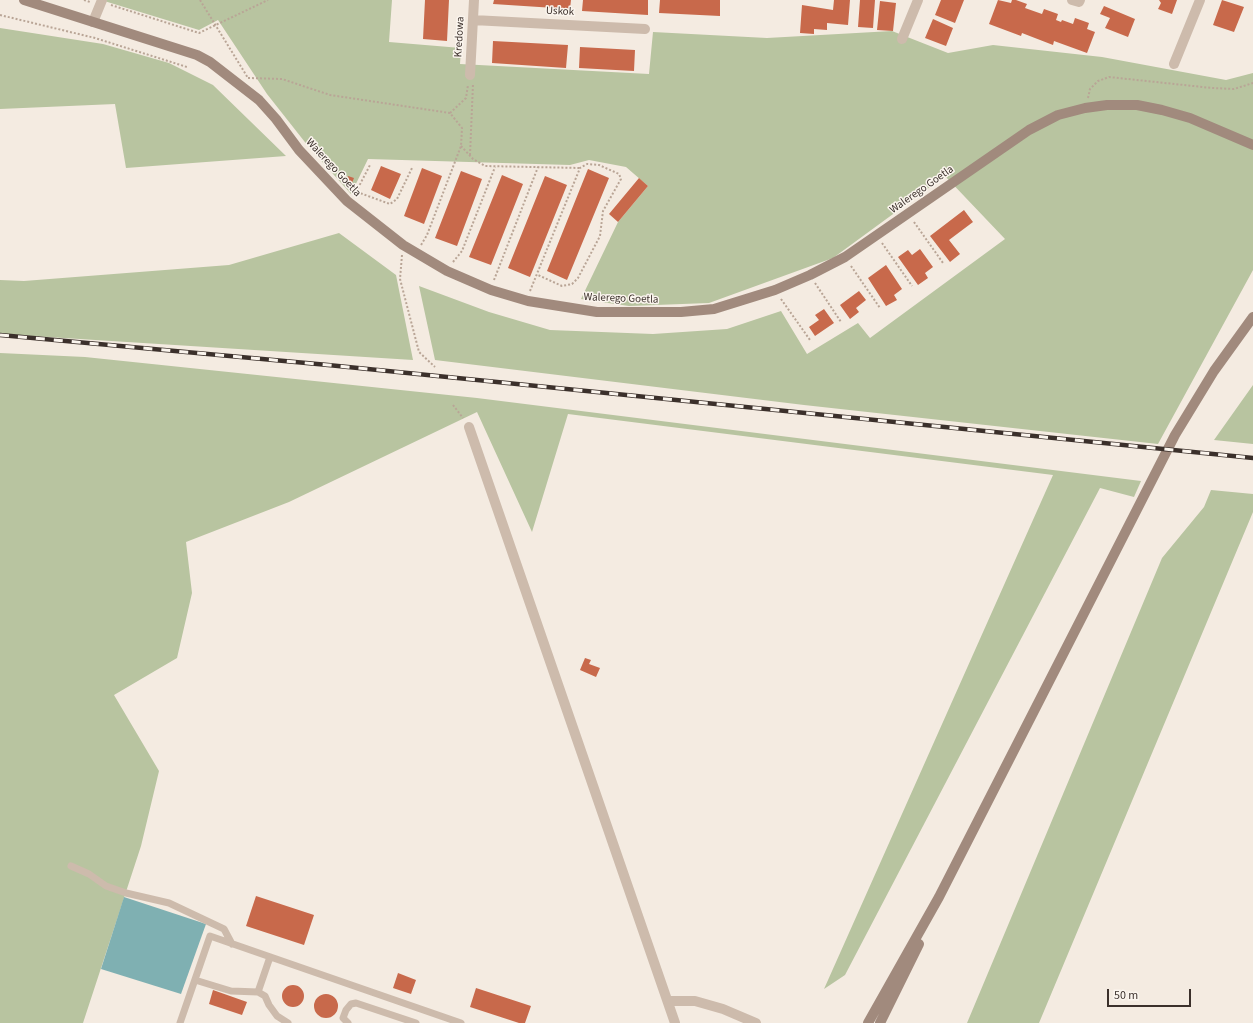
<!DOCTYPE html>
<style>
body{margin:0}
#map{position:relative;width:1253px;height:1023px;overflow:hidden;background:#f4ebe1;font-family:"Source Sans 3",sans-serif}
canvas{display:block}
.scale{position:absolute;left:1107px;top:989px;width:84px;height:18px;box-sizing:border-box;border:2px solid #3b302b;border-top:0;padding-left:5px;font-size:12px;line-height:14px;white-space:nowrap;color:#3b302b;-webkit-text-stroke:3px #fbf5ee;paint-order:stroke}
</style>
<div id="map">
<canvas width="1253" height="1023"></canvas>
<div class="scale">50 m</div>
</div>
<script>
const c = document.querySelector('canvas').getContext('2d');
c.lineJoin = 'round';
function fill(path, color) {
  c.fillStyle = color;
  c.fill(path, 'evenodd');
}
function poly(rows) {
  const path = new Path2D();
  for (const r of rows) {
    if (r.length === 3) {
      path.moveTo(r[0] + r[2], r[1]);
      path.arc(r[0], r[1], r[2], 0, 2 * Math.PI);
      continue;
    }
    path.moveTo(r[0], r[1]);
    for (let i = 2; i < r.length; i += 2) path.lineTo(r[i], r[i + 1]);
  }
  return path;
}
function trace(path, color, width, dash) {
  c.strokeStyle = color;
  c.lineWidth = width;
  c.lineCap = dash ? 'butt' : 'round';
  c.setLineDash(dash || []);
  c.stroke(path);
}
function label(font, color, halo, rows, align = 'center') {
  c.font = font + ' "Source Sans 3",sans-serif';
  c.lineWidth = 3;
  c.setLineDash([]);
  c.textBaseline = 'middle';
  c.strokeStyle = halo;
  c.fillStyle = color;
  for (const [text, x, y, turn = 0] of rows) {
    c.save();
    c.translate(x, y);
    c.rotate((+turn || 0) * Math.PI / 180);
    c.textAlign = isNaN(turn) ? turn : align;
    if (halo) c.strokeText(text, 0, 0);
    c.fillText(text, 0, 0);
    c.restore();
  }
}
fill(poly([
 [101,0,392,0,389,42,461,48,460,64,649,74,653,32,767,38,892,31,948,53,993,45,1102,57,1226,80,1253,73,1253,270,1158,444,804,405,435,360,419,286,489,312,550,330,653,334,727,329,781,311,807,354,858,323,870,338,1005,239,945,176,833,258,709,303,629,306,581,299,618,222,648,186,626,167,589,160,570,165,368,159,351,194,308,146,267,94,218,20,199,30],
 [0,28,103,44,169,63,213,85,286,156,126,168,115,104,0,109],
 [339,233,396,275,413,360,0,334,0,280,24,281,229,265],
 [0,353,85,357,477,398,1141,481,1134,497,1100,488,845,975,824,989,1053,475,568,414,532,532,477,412,289,502,186,542,192,593,177,658,114,695,159,771,141,846,83,1023,0,1023],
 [1253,385,1253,444,1214,440],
 [1211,490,1253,494,1253,512,1039,1023,967,1023,1162,558,1204,507]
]), '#b8c4a0');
fill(poly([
 [124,897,206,924,181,994,101,969]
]), '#7fb0b2');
fill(poly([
 [425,0,449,0,447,41,423,39],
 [494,0,571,0,570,9,493,4],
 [583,0,648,0,648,15,582,11],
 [660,0,720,0,720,16,659,13],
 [834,0,850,0,848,25,827,23,827,30,814,29,814,34,800,33,802,5,833,10],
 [860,0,875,0,873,28,858,27],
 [941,0,964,0,955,23,935,15],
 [998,0,1011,3,1012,0,1016,0,1027,4,1025,8,1042,14,1044,9,1058,14,1056,20,1061,22,1062,20,1073,24,1075,18,1089,23,1087,29,1095,32,1087,53,1054,41,1053,45,1022,33,1021,36,989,24],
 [1159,0,1177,0,1172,14,1158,9,1161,3],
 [1222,0,1244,7,1234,32,1213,25],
 [880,1,896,3,893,31,877,30],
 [1104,6,1135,19,1128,37,1105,28,1110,18,1100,14],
 [933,19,953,28,946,46,925,38],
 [493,41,568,45,566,68,492,63],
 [580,47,635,50,634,71,579,68],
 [381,166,401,174,390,199,371,190],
 [422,168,442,176,424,224,404,216],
 [588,169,609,178,567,280,547,271],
 [461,171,482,179,457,246,435,238],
 [502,175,523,184,491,265,469,257],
 [348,176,354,178,352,183,346,181],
 [545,176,567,185,530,277,508,268],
 [639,178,648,186,618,222,609,214],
 [964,210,973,222,949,240,960,254,950,262,930,236],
 [920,249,933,267,925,273,928,278,918,285,898,257,908,250,912,255],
 [886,265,902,289,894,295,897,300,886,306,868,278],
 [859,291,866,300,856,308,859,312,850,319,840,305],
 [824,309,834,323,815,336,809,327,819,320,815,315],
 [585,658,591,660,589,664,600,668,596,677,580,670],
 [256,896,314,915,304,945,246,926],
 [398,973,416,980,411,994,393,988],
 [293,996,11],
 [476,988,531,1006,525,1023,519,1023,470,1007],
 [213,990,247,1002,242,1015,209,1004],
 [326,1006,12]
]), '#c8694b');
trace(poly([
 [84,0,90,2],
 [200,0,248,78],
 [111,5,199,33,268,0],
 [0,15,95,38,187,67],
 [248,78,282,79,330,95,450,113,462,128,461,146,427,235,421,245],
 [1088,98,1090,89,1098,81,1109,77,1212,88,1234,89,1253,83],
 [450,113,466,98,468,85],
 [461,146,473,159,485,166,580,168],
 [470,155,473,84],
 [356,192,370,165],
 [357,192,390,204,397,199,412,168],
 [914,222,943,263],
 [882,243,912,286],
 [402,255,400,279,419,352,435,367],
 [453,262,462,251,495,167],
 [851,266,880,308],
 [494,280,538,167],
 [815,283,841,322],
 [530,291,580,168,587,164,599,165,619,174,621,179,603,211,600,236,578,278,572,284,562,286,538,275],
 [781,299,810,340],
 [453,405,463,418]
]), '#b9a596', 2, [2, 2]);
trace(poly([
 [71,866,89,874,106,886,126,893,169,903,224,929,232,944],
 [195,980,231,991,258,992,265,996,269,1005,277,1016,288,1023],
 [258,992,270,957],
 [180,1023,210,936,461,1023],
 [348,1023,343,1018,346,1010,351,1004,356,1003,416,1023]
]), '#cdbbac', 7);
trace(poly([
 [1072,0,1079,2,1080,0],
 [473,20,645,29],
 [93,22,102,0],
 [902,39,918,0],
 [1174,64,1200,0],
 [470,75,474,0],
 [469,427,675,1023],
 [668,1001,695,1001,723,1009,756,1023]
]), '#cdbbac', 10);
trace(poly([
 [24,0,197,55,210,62,259,100,276,119,299,150,347,201,403,245,447,271,491,290,528,301,597,312,681,312,714,309,775,290,810,275,845,257,1029,130,1058,115,1085,108,1107,105,1137,105,1162,110,1190,118,1253,145],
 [868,1023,939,897,1175,435,1214,371,1253,317],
 [880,1023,919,944]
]), '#a18a7d', 10);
const rail = poly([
 [0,335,328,365,1253,458]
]);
trace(rail, '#3b302b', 4.5);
trace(rail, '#fbf5ee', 3, [9]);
label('11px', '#3b302b', '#fbf5ee', [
 ["Uskok",560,12,3],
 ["Kredowa",460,37,-87],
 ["Walerego Goetla",333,168,47],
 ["Walerego Goetla",922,190,-35],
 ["Walerego Goetla",621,299,2]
]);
</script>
